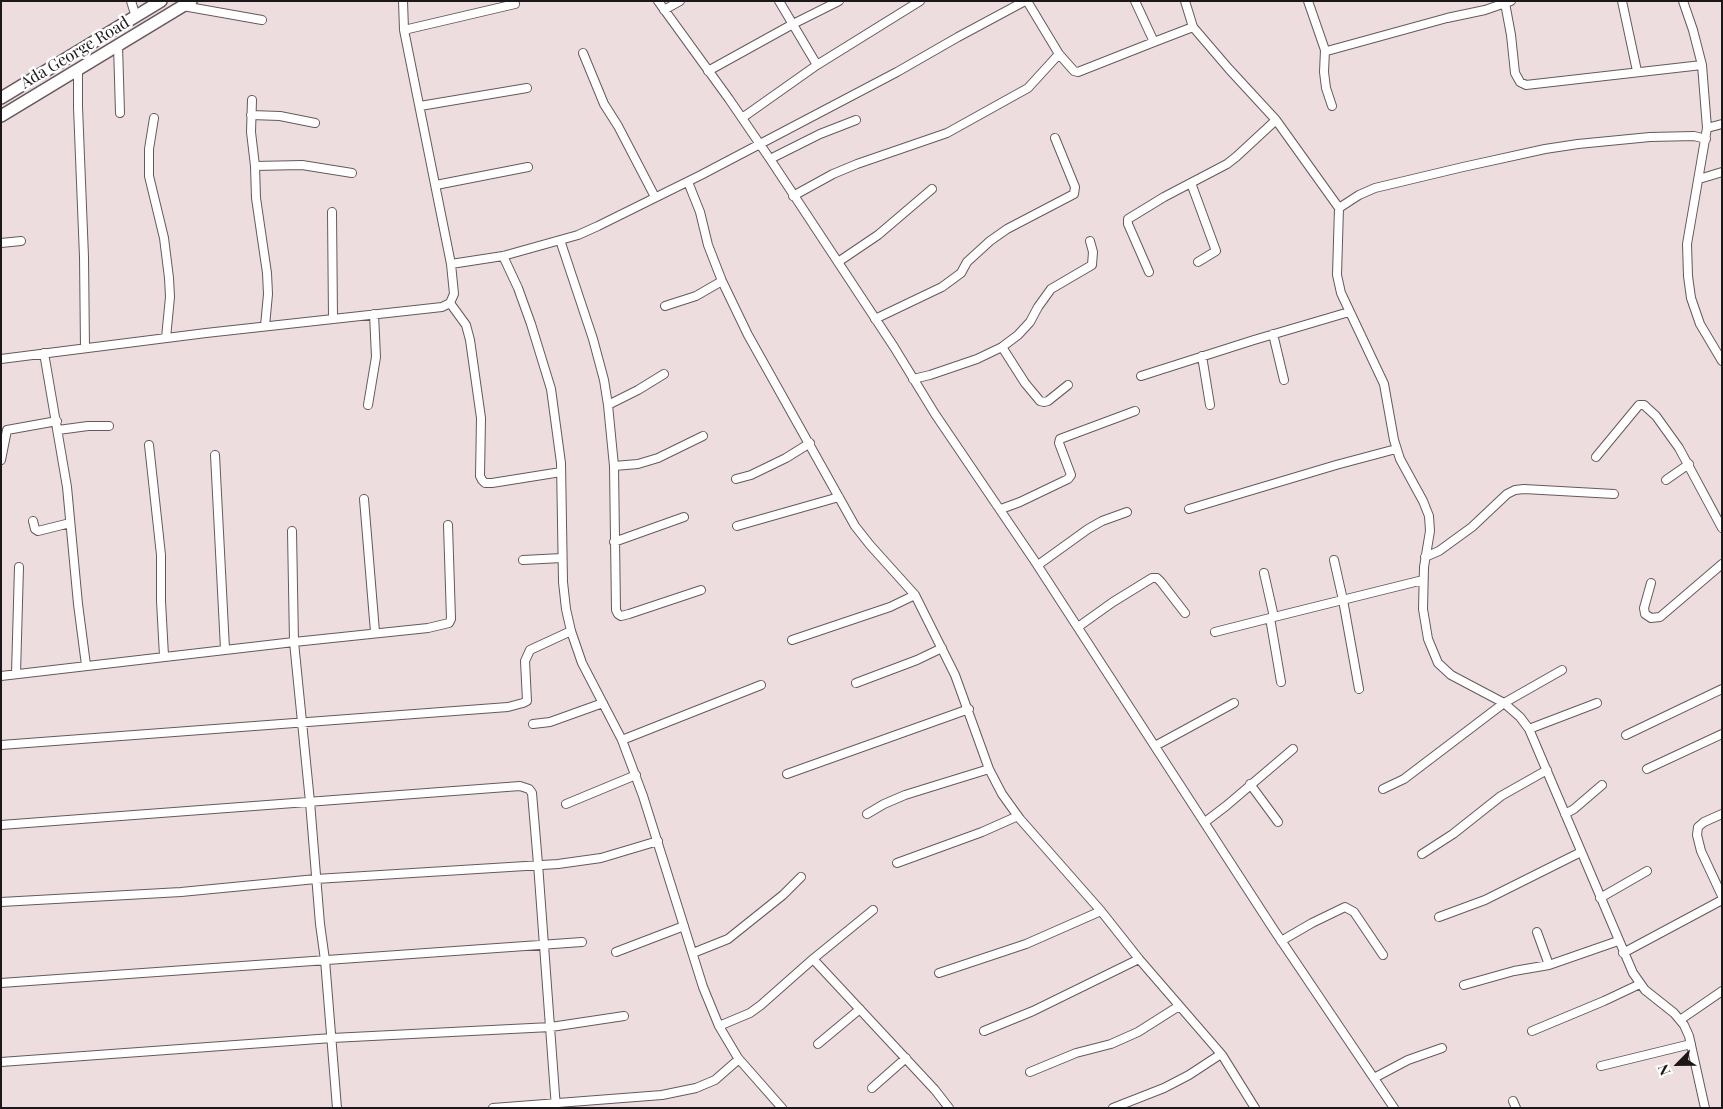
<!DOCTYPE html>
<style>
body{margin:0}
#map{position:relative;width:1723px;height:1109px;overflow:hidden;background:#eddddf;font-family:"Playfair Display",serif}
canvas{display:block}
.frame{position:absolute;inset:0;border:2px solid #1c1718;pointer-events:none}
.north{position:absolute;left:1653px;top:1039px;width:50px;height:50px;-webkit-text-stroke:4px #fff;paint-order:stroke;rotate:247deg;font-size:14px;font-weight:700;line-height:20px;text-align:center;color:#1c1718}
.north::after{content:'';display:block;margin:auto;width:18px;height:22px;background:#1c1718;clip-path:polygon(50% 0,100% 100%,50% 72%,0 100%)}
</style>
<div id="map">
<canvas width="1723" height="1109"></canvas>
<div class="frame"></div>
<div class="north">N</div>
</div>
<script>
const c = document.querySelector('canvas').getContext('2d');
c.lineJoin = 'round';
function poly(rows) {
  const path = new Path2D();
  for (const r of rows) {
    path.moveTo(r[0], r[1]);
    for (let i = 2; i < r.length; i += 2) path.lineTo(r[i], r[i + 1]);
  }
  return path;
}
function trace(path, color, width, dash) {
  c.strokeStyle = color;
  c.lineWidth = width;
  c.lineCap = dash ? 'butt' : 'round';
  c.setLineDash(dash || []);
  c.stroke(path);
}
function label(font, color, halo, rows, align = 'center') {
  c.font = font + ' "Playfair Display",serif';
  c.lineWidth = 5;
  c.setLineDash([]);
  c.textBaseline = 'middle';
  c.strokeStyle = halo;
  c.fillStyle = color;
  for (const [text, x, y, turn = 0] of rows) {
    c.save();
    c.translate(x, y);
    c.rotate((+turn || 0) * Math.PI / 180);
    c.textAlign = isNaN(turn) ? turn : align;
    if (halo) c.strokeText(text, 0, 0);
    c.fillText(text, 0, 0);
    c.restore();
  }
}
const minor = poly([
 [131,1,136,17],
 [658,1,729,99,770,159,894,347,935,414,1034,560,1274,930,1394,1108],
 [779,1,817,65],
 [1027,1,1059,54,1074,71,1078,72,1154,42,1193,27],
 [1135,1,1154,42],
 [1185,1,1193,27,1229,69,1276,120,1339,208,1337,275,1341,293,1384,384,1394,440,1400,459,1423,501,1429,516,1430,531,1424,567,1423,609,1428,639,1438,663,1451,675,1504,703,1520,717,1529,729,1633,973,1645,990,1674,1013,1684,1025,1689,1036,1705,1108],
 [1308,1,1325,50,1324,72,1326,88,1332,106],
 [1622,1,1637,71],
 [1683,1,1693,30,1702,65,1707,128,1687,244,1688,276,1691,298,1700,324,1722,361],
 [1505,3,1511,35,1515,73,1520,82,1526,85,1702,65],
 [183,6,262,20],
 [664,10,680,1],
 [404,30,515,4],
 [118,45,120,113],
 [1325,50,1327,51,1447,18,1485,10,1511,1],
 [583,53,604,104,618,126,655,197],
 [78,70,78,107,84,257,85,348],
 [708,71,793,24,839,1],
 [252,100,251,132,255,166,256,198,267,273,268,294,265,326],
 [420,106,527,88],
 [251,115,280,116,315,123],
 [154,118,149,149,149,176,164,238,169,278,170,297,166,338],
 [742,118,817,65,920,1],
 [1707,128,1722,124],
 [770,159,820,134,856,120],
 [255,166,302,165,352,173],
 [1699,179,1722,172],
 [688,182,700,212,708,245,722,281,748,335,855,526,870,545,915,595,955,675,989,769,1002,794,1020,819,1101,911,1139,959,1222,1055,1255,1108],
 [1191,183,1216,251,1198,262],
 [436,185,528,167],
 [793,196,833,174,857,164,947,133,1028,88,1059,54],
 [1339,208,1359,195,1375,188,1463,167,1545,149,1578,144,1650,137,1694,136,1706,139],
 [332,212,333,319],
 [560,240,593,339,604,380,608,405,614,466,616,610,618,614,621,616,629,614,701,590],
 [1,243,21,241],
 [503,256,518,288,531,324,551,389,561,463,563,582,566,609,571,631,582,663,622,740,643,796,703,987,719,1026,738,1058,782,1108],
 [838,262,878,235,932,189],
 [451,264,503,256,578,235,598,226,701,175,897,72,958,37,1025,1],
 [1149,272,1128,224,1128,219,1164,197,1227,164,1236,157,1276,120],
 [450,303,466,325,470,340,481,418,480,476,482,480,485,483,492,483,561,472],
 [665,306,696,296,722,281],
 [875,319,942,287,961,273,967,262,990,241,1007,229,1074,194,1075,187,1055,138],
 [1273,334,1284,380],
 [1002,347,1025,383,1040,401,1044,402,1048,401,1068,385],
 [44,353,67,487,78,604,86,665],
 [1202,356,1210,405],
 [1,359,206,333,442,307,450,303,454,294,451,264,404,30,403,1],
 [1141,376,1254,340,1349,312],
 [913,379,930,375,977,359,1002,347,1018,335,1030,322,1038,307,1051,289,1092,265,1093,252,1090,241],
 [368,405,376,357,374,314],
 [608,405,638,390,664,374],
 [58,430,88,426,109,426],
 [149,445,161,555,161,601,164,656],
 [215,455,225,649],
 [1596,457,1639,405,1644,405,1656,416,1679,448,1722,528],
 [1,460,7,430,57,421],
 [614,466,638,464,658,458,703,436],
 [736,479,751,475,786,458,810,443],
 [1666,480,1689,464],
 [364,499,375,632],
 [1001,509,1020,502,1068,479,1071,475,1059,443,1060,439,1135,411],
 [1189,509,1336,465,1396,449],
 [33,521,35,529,38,531,70,523],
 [737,526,839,497],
 [292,531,294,642,428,628,449,623,451,619,448,525],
 [614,542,684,517],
 [1425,557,1439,551,1472,527,1507,494,1515,490,1524,489,1614,494],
 [523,560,562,558],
 [1334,560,1343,600,1359,689],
 [1038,565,1088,529,1102,521,1127,512],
 [1264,573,1274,617],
 [1651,583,1644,608,1645,614,1651,618,1660,617,1722,564],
 [1078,627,1113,602,1152,578,1157,578,1161,582,1185,613],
 [1215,632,1270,618],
 [792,640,890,607,915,595],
 [16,674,19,567],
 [1,676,294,642,310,802,320,924,325,960,337,1108],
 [1281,682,1270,618,1423,580],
 [856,683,917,660,942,648],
 [533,724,550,722,603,703],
 [1529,729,1597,703],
 [1626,735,1722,689],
 [622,740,761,685],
 [1,745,508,707,523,703,527,701,525,661,530,650,571,631],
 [1155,746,1234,703],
 [1647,769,1722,734],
 [787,774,969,709],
 [1250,784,1278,822],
 [1383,789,1404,779,1504,703,1562,670],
 [566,804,636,775],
 [867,814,884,804,905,795,989,769],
 [1565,814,1574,809,1602,785],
 [1722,814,1704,822,1698,827,1697,835,1701,851,1722,896],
 [1205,822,1226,806,1293,749],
 [1,825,520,786,529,789,532,793,538,864,556,1108],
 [1422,854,1453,834,1501,796,1547,770],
 [897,863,982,832,1018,816],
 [1600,898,1647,871],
 [1,902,181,892,316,879,558,864,601,858,658,841],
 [1439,917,1485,900,1581,852],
 [1537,932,1549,965],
 [1281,941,1312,923,1345,907,1354,912,1383,955],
 [616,952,684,926],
 [693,953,728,939,783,895,801,877],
 [1623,953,1722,900],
 [813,959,935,1090,949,1108],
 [939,973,1026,944,1101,911],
 [1,983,582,942],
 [1464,985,1514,971,1549,965,1618,941],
 [1680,1020,1722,991],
 [719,1026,750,1013,761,1005,813,959,873,910],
 [984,1031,1033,1011,1139,959],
 [1532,1031,1604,1001,1640,984],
 [818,1044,860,1009],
 [1,1062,332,1038,551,1027,624,1016],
 [1601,1066,1691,1044],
 [1030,1072,1076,1053,1111,1044,1138,1032,1179,1006],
 [1374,1078,1408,1060,1442,1048],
 [872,1088,906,1058],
 [1513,1101,1516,1108],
 [493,1108,662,1095,696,1088,715,1080,739,1059],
 [1113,1108,1164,1088,1189,1075,1221,1054]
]);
const secondary = poly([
 [1,98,161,1],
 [1,116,191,1]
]);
trace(minor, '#67595b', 10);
trace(secondary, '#67595b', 14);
trace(minor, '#fff', 8);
trace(secondary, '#fff', 11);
label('16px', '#1c1718', '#fff', [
 ["Ada George Road",75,53,-31]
]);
</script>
